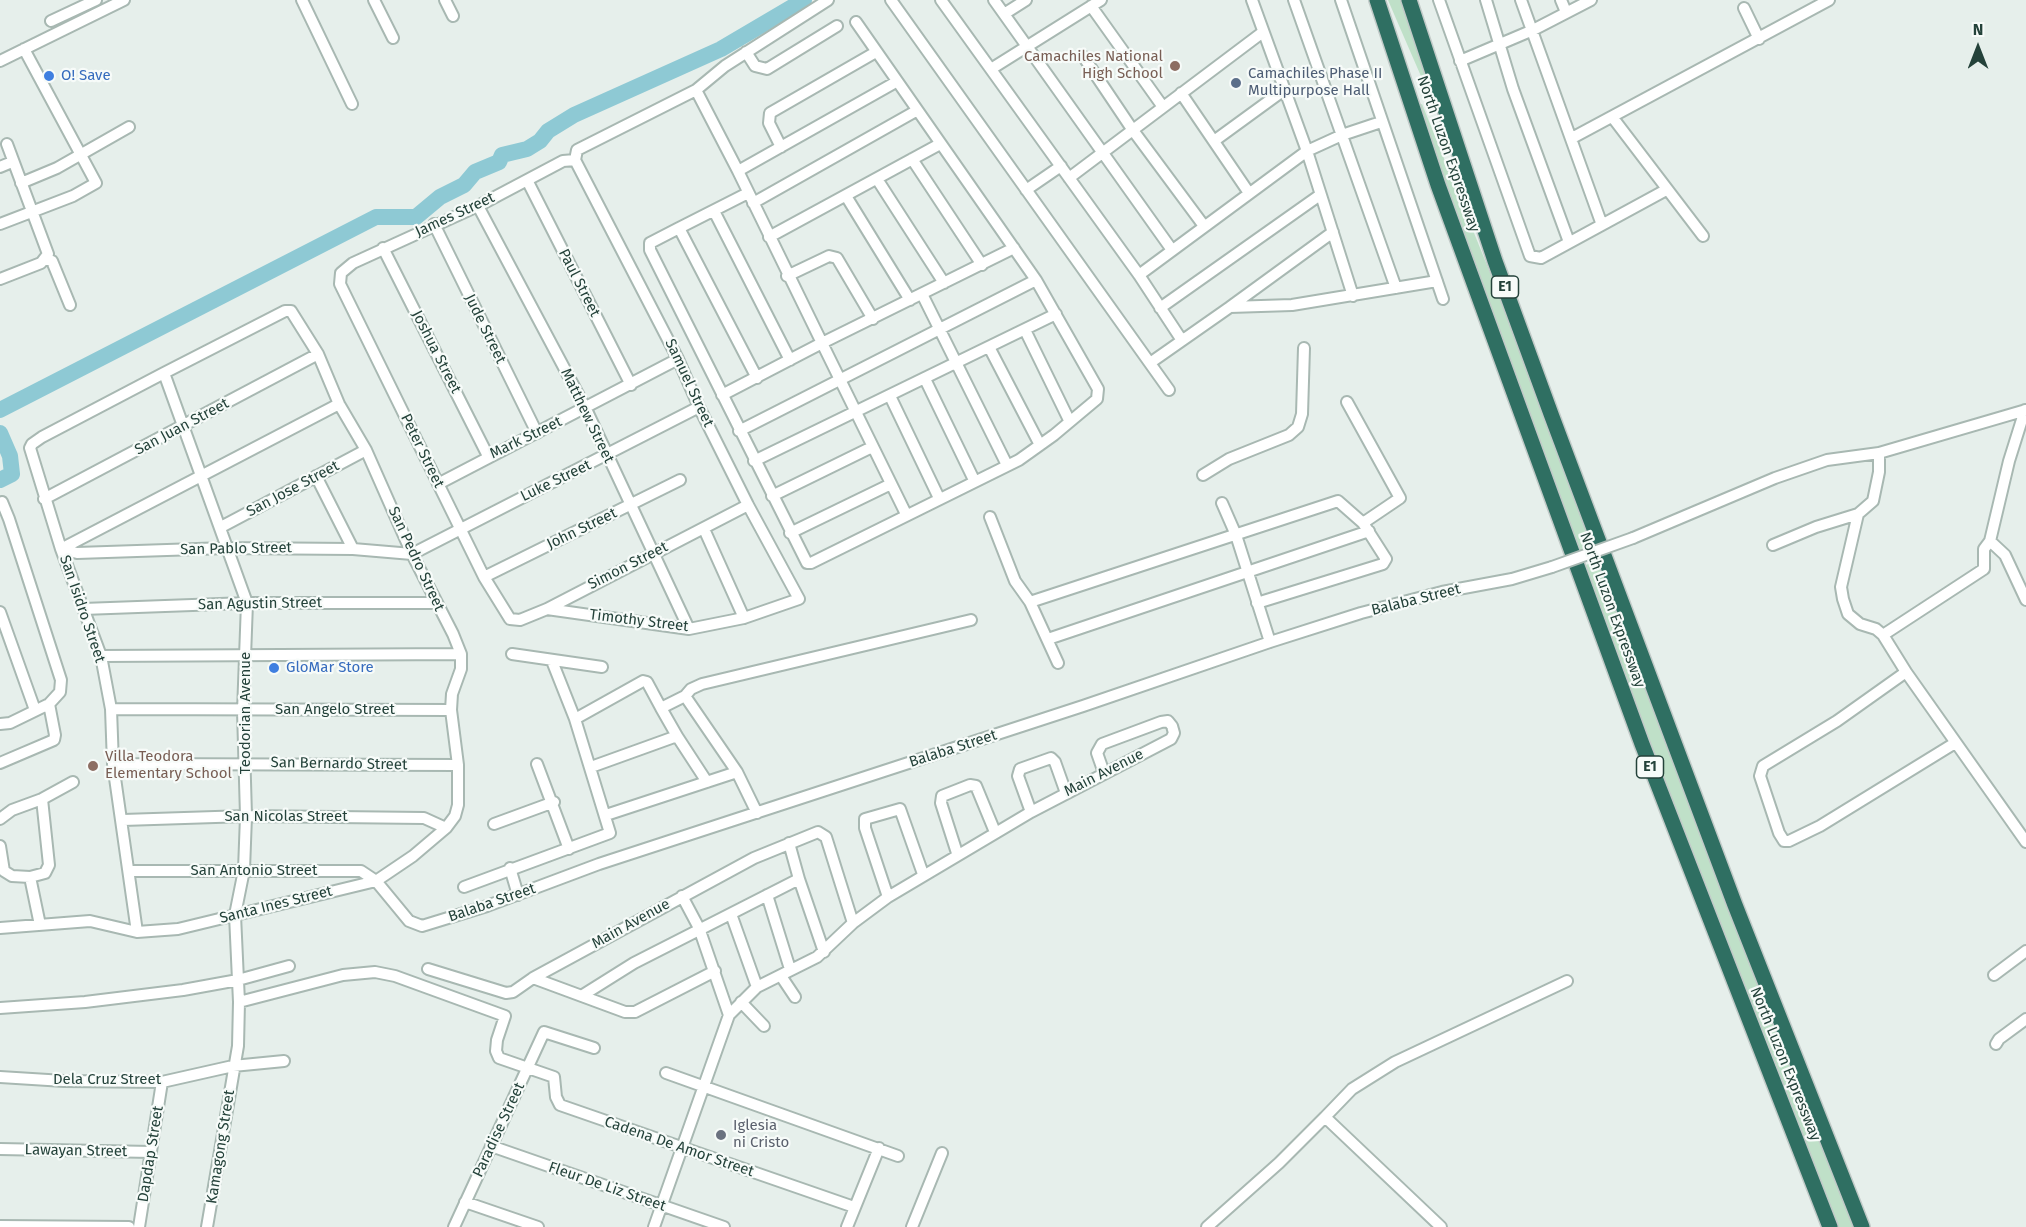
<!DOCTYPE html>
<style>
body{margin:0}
#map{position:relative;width:2026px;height:1227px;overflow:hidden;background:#e6efeb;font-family:"Fira Sans",sans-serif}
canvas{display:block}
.north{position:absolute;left:1948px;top:18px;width:60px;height:60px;-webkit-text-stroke:4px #f7fbf9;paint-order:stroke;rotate:0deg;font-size:16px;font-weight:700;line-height:24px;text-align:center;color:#24423a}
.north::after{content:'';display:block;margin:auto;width:21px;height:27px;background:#24423a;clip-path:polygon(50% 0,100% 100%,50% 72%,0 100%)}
</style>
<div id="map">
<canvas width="2026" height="1227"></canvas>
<div class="north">N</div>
</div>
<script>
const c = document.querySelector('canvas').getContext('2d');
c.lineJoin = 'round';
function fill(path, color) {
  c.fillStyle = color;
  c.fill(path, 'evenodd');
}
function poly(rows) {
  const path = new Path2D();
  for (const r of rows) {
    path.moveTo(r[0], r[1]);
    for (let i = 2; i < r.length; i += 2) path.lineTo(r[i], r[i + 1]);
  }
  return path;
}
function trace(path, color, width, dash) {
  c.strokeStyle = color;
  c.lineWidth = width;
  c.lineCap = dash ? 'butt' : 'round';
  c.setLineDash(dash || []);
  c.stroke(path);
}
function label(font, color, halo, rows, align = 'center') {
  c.font = font + ' "Fira Sans",sans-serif';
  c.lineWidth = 4.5;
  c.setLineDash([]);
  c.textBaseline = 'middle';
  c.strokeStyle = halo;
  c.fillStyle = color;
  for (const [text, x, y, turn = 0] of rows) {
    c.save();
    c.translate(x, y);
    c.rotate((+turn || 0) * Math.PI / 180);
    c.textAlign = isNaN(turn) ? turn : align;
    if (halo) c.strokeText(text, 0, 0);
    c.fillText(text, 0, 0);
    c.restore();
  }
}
fill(poly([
 [1388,0,1401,0,1437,113,1397,21],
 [1422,104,1518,342,1595,552,1577,559,1416,106],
 [1597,561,1729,908,1855,1227,1835,1227,1580,567]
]), '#bfe0c8');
trace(poly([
 [0,410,376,217,416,217,440,197,464,185,475,172,499,162,502,155,527,149,540,141,548,131,574,115,721,49,804,0],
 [0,433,10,456,12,474,0,480]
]), '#8ec9d4', 16);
const minor = poly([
 [302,0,352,104],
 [374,0,393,38],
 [445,0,453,16],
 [891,0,1169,390],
 [941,0,1139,275,1181,339],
 [994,0,1172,250],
 [1252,0,1307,151,1353,296],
 [1294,0,1396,288],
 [1341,0,1443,299],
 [1439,0,1530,256,1541,258,1666,190],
 [1486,0,1513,89,1569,242],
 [1521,0,1602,225],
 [1561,0,1566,12],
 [1091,6,1163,107],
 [1744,8,1759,39],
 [1004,14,1026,0],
 [51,21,96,0],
 [746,52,755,66,767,69,837,26],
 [1083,56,1132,129,1204,226],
 [0,61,124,0],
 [1460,61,1533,30,1591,0],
 [991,69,1101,0],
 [1181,93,1249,193],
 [1613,118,1703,236],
 [1572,138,1829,0],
 [1214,141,1284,90],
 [781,147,769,123,770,113,876,52],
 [912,159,982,265],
 [575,160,577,150,696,90],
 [0,167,12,162],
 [738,171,896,82],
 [1069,178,1263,32],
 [877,179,944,283],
 [527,180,631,385],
 [21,183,57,168,129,127],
 [1026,190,1061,166],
 [748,193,679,228,757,378],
 [846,196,910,300],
 [753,203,916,111],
 [478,206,586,409,689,629],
 [714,211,790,360],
 [0,224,73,196,96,183,24,49],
 [434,224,537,433],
 [679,228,650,243,650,250,807,563,811,563,1019,460,1054,435,1097,399,1098,389,1036,280,856,22],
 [769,237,940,144],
 [383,248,488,456],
 [46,259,52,261,70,305],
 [1139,275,1307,151,1342,135,1381,122],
 [787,276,829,256,837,258,873,319],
 [0,279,41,263,48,254,7,144],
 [922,294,1007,465],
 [1230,307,1333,232],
 [1160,308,1320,195],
 [1025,330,1069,420],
 [989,347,1040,445],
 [1150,363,1230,307,1292,305,1437,281],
 [164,373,247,603,243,711,246,816,244,870,235,915,239,1002,238,1046,207,1227],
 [925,379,974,480],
 [722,395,822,343,738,171,696,90,725,66,828,0],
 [890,396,939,498],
 [1347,402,1400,498,1363,523],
 [739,431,1036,280],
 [754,461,1056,314],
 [1203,475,1229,459,1289,435,1298,427,1302,414,1304,348],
 [316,476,353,549],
 [438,484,678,359],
 [772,496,872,447],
 [44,499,318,354],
 [0,503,2,502,9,519,61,680,60,692,49,704,10,723,0,724],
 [1222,503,1236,535,1270,642],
 [906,514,822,343,1014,248],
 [1858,514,1841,587,1843,599,1848,614,1860,624,1876,629,1883,635,1906,672,1837,721,1763,766,1760,776,1779,833,1784,841,1789,841,1820,826,1955,743],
 [990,517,1015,581,1030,602,1058,663],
 [221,527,366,450],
 [704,529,744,618],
 [790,533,891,484],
 [1633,538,1775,478,1827,460,1879,453,2026,410],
 [1990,541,2005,555,2026,600],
 [1773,545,1816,527,1858,514,1873,501,1879,472,1879,453],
 [61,549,77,553,227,548,353,549,412,554,699,407],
 [61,549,339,404],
 [484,577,680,480],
 [1030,602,1338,501,1363,523,1386,559,1383,564,1257,603],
 [83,609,247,603,436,603],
 [547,609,689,629,744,618,799,599,748,505,699,407,678,359,575,160,563,161,478,206,353,263,341,273,340,284,484,577,510,619,520,620,547,609,748,505],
 [0,612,35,710],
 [1883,635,1984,569,1984,549,1990,541,2009,461,2025,410],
 [1048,639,1369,531],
 [512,654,602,667],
 [101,656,461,654],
 [1906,672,2026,842],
 [111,709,451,710],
 [575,719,643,681,647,682,661,708],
 [677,736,707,782],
 [0,763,54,740,55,735,49,704],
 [113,764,458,765],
 [537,764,569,849],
 [591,767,677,736,661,708,685,696],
 [1031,812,1018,776,1020,769,1051,758,1055,762,1066,793],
 [757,813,737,772,685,696,691,689,702,684,971,620],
 [606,815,737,772],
 [0,819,12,810,42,799,73,782],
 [123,820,246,816,424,818,446,828],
 [494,824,554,802],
 [0,846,4,871,12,876,30,877],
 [957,853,941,803,942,796,970,785,976,786,995,832],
 [510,868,518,895],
 [129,871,361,871,376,881,409,921,422,926,487,906,599,864,1083,706,1270,642,1361,613,1442,592,1512,579,1552,567],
 [923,874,900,809,865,819,865,828,888,897,1031,812,1171,739,1174,733,1172,726,1168,721,1161,722,1102,744,1097,753,1104,773],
 [799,879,824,952],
 [464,887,610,833,575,719,552,661],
 [767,895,790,969],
 [682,896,699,928,729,1015],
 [731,914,757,987],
 [40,925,30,877,45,873,49,865,42,799],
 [0,928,90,921,137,932,178,929,376,881,413,856,446,828,455,816,458,805,458,765,451,710,452,694,461,669,461,654,453,634,412,554,366,450,339,404,318,354,291,311,285,311,164,373,42,437,32,444,30,448,61,549,101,656,111,709,113,764,137,932],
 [428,969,506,993,513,992,533,978],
 [715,971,635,1012,625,1012,533,978,754,858,818,832,826,837,853,923],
 [1994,975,2026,951],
 [781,976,795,997],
 [583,995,634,963,799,879,789,843],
 [239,1002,343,975,375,972,395,976,505,1016,497,1040,496,1051,499,1058,554,1077,556,1097,560,1105,854,1207],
 [741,1002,764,1026],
 [0,1008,85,1002,183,990,238,980,289,966],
 [1996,1044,1999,1039,2026,1019],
 [666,1073,898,1156],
 [0,1077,64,1081,162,1082,233,1066,284,1061],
 [1325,1117,1352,1089,1395,1062,1567,981],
 [491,1146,724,1227],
 [0,1149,151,1152],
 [465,1202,538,1227],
 [0,1226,129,1227],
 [139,1227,162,1082],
 [454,1227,544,1032,594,1048],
 [654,1227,729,1015,757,987,817,957,853,923,888,897],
 [847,1227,879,1148],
 [912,1227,942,1153],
 [1207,1227,1279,1163,1325,1117,1441,1227]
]);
const highway = poly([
 [1377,0,1438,185,1642,744,1830,1227],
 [1409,0,1495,261,1551,414,1735,905,1862,1227]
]);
trace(minor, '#a8b8b2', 14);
trace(highway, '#c2cac8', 18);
trace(minor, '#fff', 10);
trace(highway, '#2f6f62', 15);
const minorBridge = poly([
 [1552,567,1633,538]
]);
trace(minorBridge, '#a8b8b2', 14, []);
trace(minorBridge, '#fff', 10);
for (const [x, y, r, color] of [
 [1175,66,6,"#8d6e63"],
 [49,76,6,"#3f7fe0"],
 [1236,83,6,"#5c6f8a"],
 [274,668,6,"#3f7fe0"],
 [93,766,6,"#8d6e63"],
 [721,1135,6,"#6b7280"]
]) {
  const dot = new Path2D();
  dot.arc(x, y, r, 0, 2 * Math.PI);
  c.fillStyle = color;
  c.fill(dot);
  trace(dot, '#f7fbf9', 2);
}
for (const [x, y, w] of [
 [1505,287,27],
 [1650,767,27]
]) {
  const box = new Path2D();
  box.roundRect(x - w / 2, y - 11, w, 22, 4.5);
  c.fillStyle = '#f7fbf9';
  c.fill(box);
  trace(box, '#24423a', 1.5);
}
label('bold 14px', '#24423a', null, [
 ["E1",1505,287],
 ["E1",1650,767]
]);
label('15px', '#785e54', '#f7fbf9', [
 ["Camachiles National",1163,57],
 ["High School",1163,74],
 ["Villa Teodora",105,757,"left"],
 ["Elementary School",105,774,"left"]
], 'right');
label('15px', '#4e5e75', '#f7fbf9', [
 ["Camachiles Phase II",1248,74],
 ["Multipurpose Hall",1248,91]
], 'left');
label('15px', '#366cbe', '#f7fbf9', [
 ["O! Save",61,76],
 ["GloMar Store",286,668]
], 'left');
label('15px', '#24423a', '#f7fbf9', [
 ["North Luzon Expressway",1448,154,71],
 ["James Street",455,215,-25],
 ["Paul Street",579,283,63],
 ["Jude Street",485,329,64],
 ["Joshua Street",436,352,63],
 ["Samuel Street",689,383,65],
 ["Matthew Street",587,416,64],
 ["San Juan Street",182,427,-28],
 ["Mark Street",526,438,-26],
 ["Peter Street",422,451,64],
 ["Luke Street",556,481,-26],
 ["San Jose Street",293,489,-28],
 ["John Street",582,529,-26],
 ["San Pablo Street",236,549,-1],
 ["San Pedro Street",416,559,65],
 ["Simon Street",628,566,-27],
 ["Balaba Street",1416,600,-14],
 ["San Agustin Street",260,604,-1],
 ["San Isidro Street",82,609,71],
 ["North Luzon Expressway",1612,610,70],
 ["Timothy Street",639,621,7],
 ["San Angelo Street",335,710],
 ["Teodorian Avenue",246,713,-90],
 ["Balaba Street",953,749,-18],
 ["San Bernardo Street",339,764,1],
 ["Main Avenue",1104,773,-27],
 ["San Nicolas Street",286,817],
 ["San Antonio Street",254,871],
 ["Balaba Street",492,903,-19],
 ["Santa Ines Street",276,905,-14],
 ["Main Avenue",631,924,-29],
 ["North Luzon Expressway",1785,1064,68],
 ["Dela Cruz Street",107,1080],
 ["Paradise Street",499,1130,-65],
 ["Kamagong Street",221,1147,-81],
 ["Cadena De Amor Street",679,1147,19],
 ["Lawayan Street",76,1151,1],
 ["Dapdap Street",151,1154,-81],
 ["Fleur De Liz Street",607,1187,19]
]);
label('15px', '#5b616d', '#f7fbf9', [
 ["Iglesia",733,1126],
 ["ni Cristo",733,1143]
], 'left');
</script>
